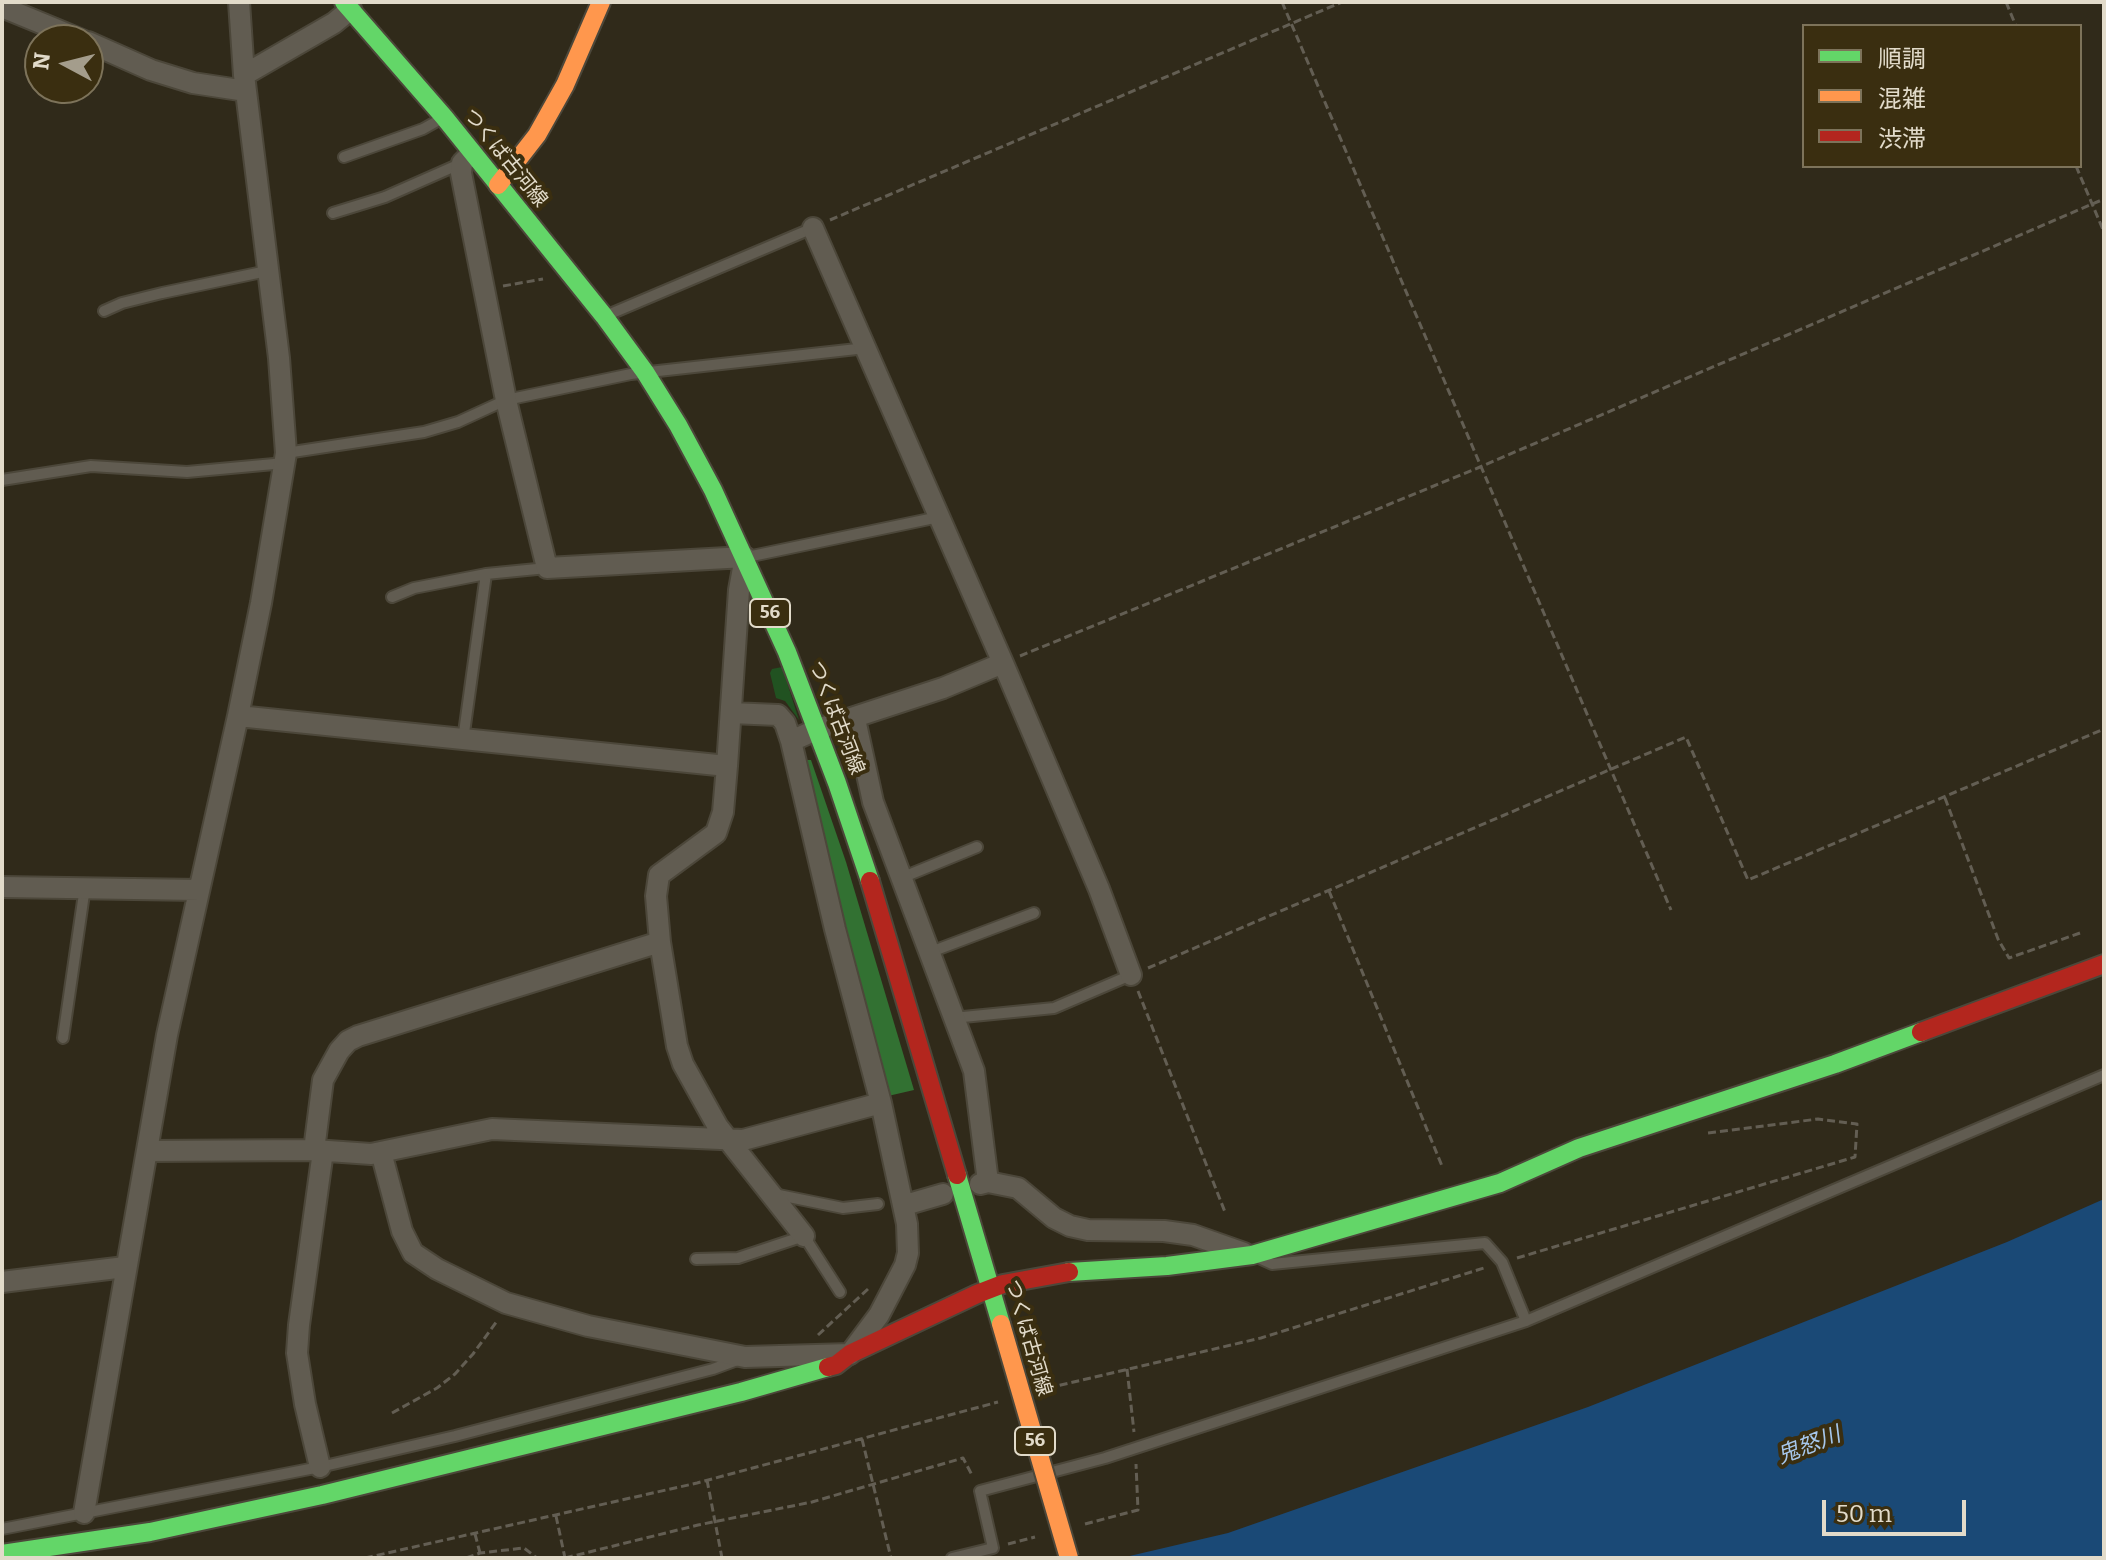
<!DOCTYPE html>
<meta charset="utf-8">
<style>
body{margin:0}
#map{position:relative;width:2106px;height:1560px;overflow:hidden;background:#302a1a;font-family:Bitter,"Noto Sans JP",serif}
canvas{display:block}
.frame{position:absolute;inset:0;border:4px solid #e2dbca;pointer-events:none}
.legend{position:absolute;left:1802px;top:24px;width:280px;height:144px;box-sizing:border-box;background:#3a2e10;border:2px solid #7d735a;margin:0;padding:10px 14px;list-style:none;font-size:24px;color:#e2dbca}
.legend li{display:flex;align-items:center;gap:16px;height:40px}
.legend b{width:40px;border:2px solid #7d735a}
.north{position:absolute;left:24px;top:24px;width:80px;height:80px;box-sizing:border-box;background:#3a2e10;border:2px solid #7d735a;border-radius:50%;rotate:277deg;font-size:22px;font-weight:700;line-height:32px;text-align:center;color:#e2dbca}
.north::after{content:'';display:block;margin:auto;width:28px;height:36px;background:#a49d8c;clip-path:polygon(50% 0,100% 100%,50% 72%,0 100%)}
.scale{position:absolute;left:1822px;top:1500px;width:144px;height:36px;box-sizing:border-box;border:4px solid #e2dbca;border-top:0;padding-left:10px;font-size:24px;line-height:28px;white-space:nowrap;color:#e2dbca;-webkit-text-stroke:6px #3a2e10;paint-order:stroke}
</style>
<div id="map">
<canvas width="2106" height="1560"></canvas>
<div class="frame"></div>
<ul class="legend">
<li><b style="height:10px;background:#63d668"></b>順調</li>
<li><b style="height:10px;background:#ff974d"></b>混雑</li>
<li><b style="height:10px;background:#b3261e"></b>渋滞</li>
</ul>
<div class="north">N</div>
<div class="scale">50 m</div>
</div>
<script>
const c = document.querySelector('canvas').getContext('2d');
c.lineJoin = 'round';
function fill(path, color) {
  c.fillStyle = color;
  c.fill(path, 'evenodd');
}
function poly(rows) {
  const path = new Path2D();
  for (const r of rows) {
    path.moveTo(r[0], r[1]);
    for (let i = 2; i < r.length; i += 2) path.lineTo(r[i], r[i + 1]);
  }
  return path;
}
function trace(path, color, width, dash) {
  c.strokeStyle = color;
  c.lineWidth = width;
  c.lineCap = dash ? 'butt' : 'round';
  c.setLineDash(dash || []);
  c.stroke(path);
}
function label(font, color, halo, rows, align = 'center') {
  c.font = font + ' Bitter,"Noto Sans JP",serif';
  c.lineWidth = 8;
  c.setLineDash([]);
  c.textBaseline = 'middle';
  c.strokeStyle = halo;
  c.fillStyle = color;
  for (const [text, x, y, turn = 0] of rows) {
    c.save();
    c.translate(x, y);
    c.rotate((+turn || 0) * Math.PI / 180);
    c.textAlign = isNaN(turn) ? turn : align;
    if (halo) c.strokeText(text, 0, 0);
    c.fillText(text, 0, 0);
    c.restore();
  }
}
fill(poly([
 [782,667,799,720,785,701,776,698,770,673,772,669]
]), '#215221');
fill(poly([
 [803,760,811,760,846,862,914,1090,888,1096]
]), '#327132');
fill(poly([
 [2104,1199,2104,1558,1121,1558,1228,1533,1588,1407,2007,1242]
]), '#1a4976');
const lane = poly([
 [344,157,423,129,439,120],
 [333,213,385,197,462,163],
 [104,311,122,303,162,293,267,271],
 [610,314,813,228],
 [286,453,424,432,458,422,506,400,631,374,866,348],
 [2,480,91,466,187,472,285,463],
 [747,557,939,517],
 [392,597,414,588,486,574],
 [463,740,486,574,547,568],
 [901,878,977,847],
 [928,953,1034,913],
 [953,1018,1054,1008,1131,975],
 [63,1038,85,887],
 [774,1194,843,1208,878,1204],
 [696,1259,738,1258,804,1236,840,1292],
 [1261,1259,1272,1264,1485,1243,1502,1262,1526,1321],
 [2,1529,320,1467,455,1436,713,1369,740,1359],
 [952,1558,993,1548,980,1491,1105,1458,1526,1321,2104,1075]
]);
const street = poly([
 [2,7,82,40],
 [88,42,151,70,193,83,246,91],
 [244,75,334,23,351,9],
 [813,228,1003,663,1099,889,1131,975],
 [731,713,778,715,785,723,791,741],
 [238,716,727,766,739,590,745,557,547,568,506,400,461,173,462,163,472,153],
 [855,719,873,802,974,1071,988,1182],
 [727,766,723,812,716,833,659,875,656,896,660,942,677,1046,683,1064,718,1127,804,1236],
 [2,887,199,890],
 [314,1150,323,1080,339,1051,348,1041,358,1036,660,942],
 [147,1151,314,1150,371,1154,492,1129,743,1140,881,1103],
 [381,1152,402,1231,413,1253,437,1269,506,1303,588,1326,745,1357,850,1354,879,1315,905,1265,908,1253,907,1224,881,1103,835,929,791,741,818,729,943,688,1003,663],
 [980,1184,988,1182,1018,1188,1054,1218,1070,1226,1088,1230,1164,1231,1193,1235,1244,1253],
 [905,1205,943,1194],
 [2,1282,125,1267],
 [320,1467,305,1404,297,1353,299,1325,323,1151],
 [84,1513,167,1035,238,716,261,603,286,453,279,358,244,75,239,2]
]);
const fast = poly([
 [344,2,444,117,604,316,645,372,678,425,713,490,787,652,837,783,870,881],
 [957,1175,1001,1324],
 [1069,1272,1167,1266,1252,1255,1500,1183,1579,1148,1835,1064,1921,1032],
 [2,1554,150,1532,322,1495,741,1392,828,1367]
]);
const slow = poly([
 [498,185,537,135,565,85,601,2]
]);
const jam = poly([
 [870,881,957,1175],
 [1921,1032,2104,964],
 [828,1367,836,1365,850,1354,977,1294,1003,1284,1069,1272]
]);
trace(lane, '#4c473a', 14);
trace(street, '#4c473a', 24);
trace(fast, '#4c473a', 22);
trace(slow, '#4c473a', 22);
trace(jam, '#4c473a', 22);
trace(poly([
 [1282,2,1671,910],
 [2006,2,2016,26],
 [2076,166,2104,232],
 [830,220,1342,2],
 [503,286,543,279],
 [1020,656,1480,467,2104,199],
 [1945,798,1998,939,2009,958,2080,933],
 [1329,891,1442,1166],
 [1148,968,1686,737,1748,880,2104,729],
 [1138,991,1225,1212],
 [1517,1258,1855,1157,1857,1124,1818,1119,1708,1133],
 [818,1335,868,1289],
 [1127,1369,1134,1432],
 [1048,1388,1261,1338,1487,1267],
 [392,1413,437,1388,455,1374,473,1354,497,1321],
 [862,1439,891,1558],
 [707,1480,722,1558],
 [556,1516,565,1558],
 [1085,1524,1138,1510,1136,1464],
 [475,1534,480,1553],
 [1008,1544,1035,1537],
 [365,1558,697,1483,998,1402],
 [466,1558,480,1553,524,1548,537,1558],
 [565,1558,698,1525,812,1502,963,1458,973,1477]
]), '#635e53', 3, [8, 4]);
trace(lane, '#615c51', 10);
trace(street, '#615c51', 20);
trace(fast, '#63d668', 18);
trace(slow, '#ff974d', 18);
trace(jam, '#b3261e', 18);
const slowBridge = poly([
 [1001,1324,1069,1558]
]);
trace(slowBridge, '#4c473a', 22, []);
trace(slowBridge, '#ff974d', 18);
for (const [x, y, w] of [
 [770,613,40],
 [1035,1441,40]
]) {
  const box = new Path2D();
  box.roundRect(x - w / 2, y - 14, w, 28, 6);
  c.fillStyle = '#3a2e10';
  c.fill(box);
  trace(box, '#e2dbca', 2);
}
label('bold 18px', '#e2dbca', null, [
 ["56",770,613],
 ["56",1035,1441]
]);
label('20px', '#e2dbca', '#3a2e10', [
 ["つくば古河線",505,158,51],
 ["つくば古河線",836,718,69],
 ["つくば古河線",1028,1338,74]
]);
label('italic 22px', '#a6c7ec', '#3a2e10', [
 ["鬼怒川",1809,1446,-21]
]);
</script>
